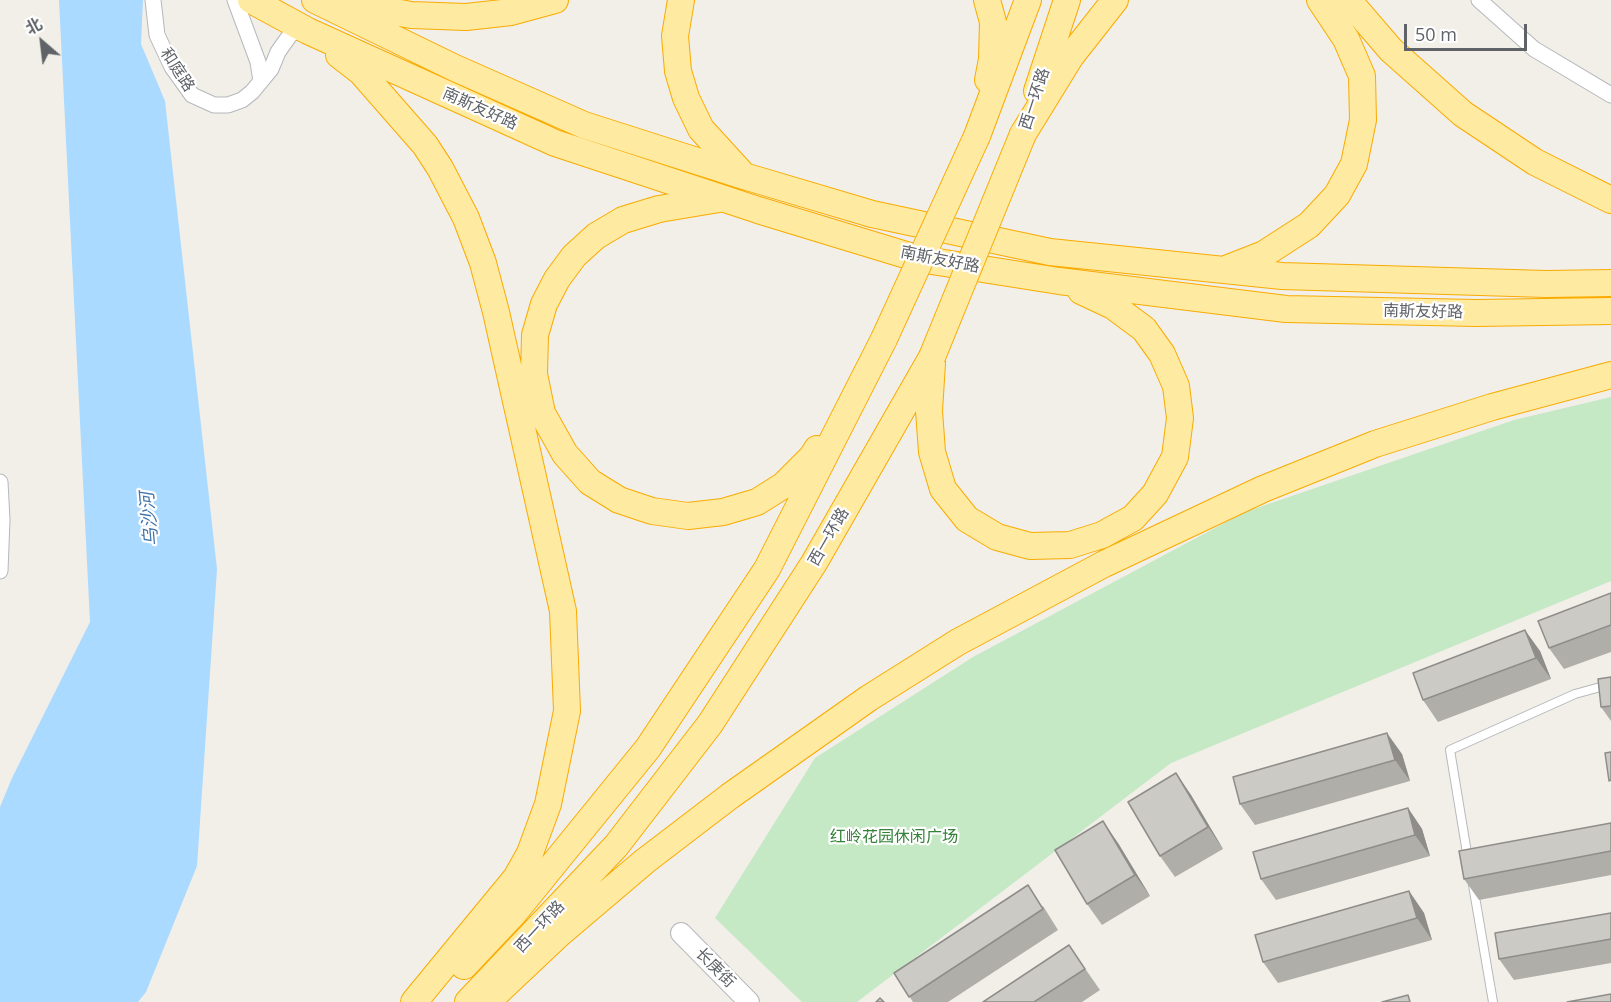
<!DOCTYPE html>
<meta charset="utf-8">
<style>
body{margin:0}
#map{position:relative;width:1611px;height:1002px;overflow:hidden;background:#f1efe8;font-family:"Open Sans","Noto Sans SC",sans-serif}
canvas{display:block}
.north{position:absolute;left:12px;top:12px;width:60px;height:60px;-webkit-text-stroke:4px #fff;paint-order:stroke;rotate:332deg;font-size:16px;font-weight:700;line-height:24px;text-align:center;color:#5f6368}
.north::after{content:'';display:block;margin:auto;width:21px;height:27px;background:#5f6368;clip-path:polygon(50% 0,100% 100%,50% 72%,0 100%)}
.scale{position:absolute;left:1404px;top:24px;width:123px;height:27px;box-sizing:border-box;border:3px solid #5f6368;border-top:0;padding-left:8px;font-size:18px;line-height:21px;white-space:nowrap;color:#5f6368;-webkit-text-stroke:4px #fff;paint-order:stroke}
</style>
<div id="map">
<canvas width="1611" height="1002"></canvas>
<div class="north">北</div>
<div class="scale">50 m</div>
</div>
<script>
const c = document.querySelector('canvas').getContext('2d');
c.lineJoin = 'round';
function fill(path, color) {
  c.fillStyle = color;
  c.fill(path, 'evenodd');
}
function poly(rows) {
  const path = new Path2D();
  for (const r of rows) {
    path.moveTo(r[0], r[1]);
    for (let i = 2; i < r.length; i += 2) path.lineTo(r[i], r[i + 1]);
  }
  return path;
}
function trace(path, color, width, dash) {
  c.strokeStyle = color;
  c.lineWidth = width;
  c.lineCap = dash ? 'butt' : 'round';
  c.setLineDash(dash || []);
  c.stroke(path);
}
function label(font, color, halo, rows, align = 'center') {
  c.font = font + ' "Open Sans","Noto Sans SC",sans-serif';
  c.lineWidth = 4.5;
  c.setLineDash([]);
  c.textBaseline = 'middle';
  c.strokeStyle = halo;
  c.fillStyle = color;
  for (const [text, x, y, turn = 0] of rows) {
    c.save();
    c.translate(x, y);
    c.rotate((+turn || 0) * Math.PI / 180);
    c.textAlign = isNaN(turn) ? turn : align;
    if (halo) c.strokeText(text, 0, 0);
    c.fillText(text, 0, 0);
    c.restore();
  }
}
fill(poly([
 [1611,397,1611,581,1171,763,857,1002,802,1002,715,918,815,758,973,657,1245,512,1514,420]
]), '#c5e8c5');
fill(poly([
 [59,0,143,0,141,44,165,101,217,569,197,866,146,992,138,1002,0,1002,0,807,12,778,90,622]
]), '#aadaff');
const service = poly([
 [1468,859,1450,750,1575,694,1611,684],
 [1473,885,1493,1002]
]);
const minor = poly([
 [153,0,157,35,172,67,192,95,214,105,228,105,242,100,252,92,271,69,278,52,290,35,298,30,308,31],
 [235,0,258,62,261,81],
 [1479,0,1534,49,1611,95],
 [0,482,2,520,0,571]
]);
const tertiary = poly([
 [681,933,749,1002]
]);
const trunk = poly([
 [251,0,308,31,555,143,758,210,919,259,1059,281,1286,309,1476,313,1611,311],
 [315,0,455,68,584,125,744,176,872,214,1050,252,1282,276,1546,284,1611,283],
 [681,0,675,36,678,71,686,98,701,129,744,176],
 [987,0,993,22,992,59,988,80],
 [1348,0,1391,50,1463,114,1535,162,1611,200],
 [339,2,411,15,466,17,511,12,555,0],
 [339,55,361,72,425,145,440,168,466,218,483,263,496,312,563,611,567,711,548,804,530,853,516,878,414,1002],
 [1037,91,1067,0],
 [1023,134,1071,56,1115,0],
 [977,136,1028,0],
 [719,199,659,209,623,220,596,236,574,256,557,279,544,304,535,335,534,374,542,413,565,454,590,482,619,500,652,511,688,516,723,512,757,502,784,485,812,457,817,449],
 [1228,268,1264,254,1309,225,1337,195,1354,164,1363,120,1362,76,1346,39,1320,0],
 [932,363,929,411,932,452,943,489,967,519,997,537,1030,546,1070,545,1102,535,1133,518,1155,494,1175,457,1180,418,1176,386,1162,354,1144,329,1113,306,1081,291],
 [464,966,514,913,648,748,767,569,884,339],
 [468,1002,616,846,710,724,814,563,932,357],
 [487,1002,559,934,645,861,730,796,869,698,958,642,1104,564,1263,489,1375,444,1492,407,1611,375]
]);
trace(service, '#b5b8bc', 10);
trace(minor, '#b5b8bc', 17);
trace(tertiary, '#b5b8bc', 22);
trace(trunk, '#f9ab00', 28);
trace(service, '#fff', 8);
trace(minor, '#fff', 15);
trace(tertiary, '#fff', 20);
trace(trunk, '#feeaa1', 26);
const trunkBridge = poly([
 [884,339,977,136],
 [932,357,1023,134]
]);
trace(trunkBridge, '#f9ab00', 28, []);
trace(trunkBridge, '#feeaa1', 26);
fill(poly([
 [1611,593,1611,652,1564,669,1549,648],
 [1540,651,1551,679,1438,722,1423,700],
 [1611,677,1611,721,1601,707],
 [1402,754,1410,781,1255,825,1240,804],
 [1176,773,1191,795,1223,849,1175,877,1160,856],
 [1408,808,1422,829,1430,856,1276,900,1261,879],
 [1611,823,1611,875,1479,900,1464,879],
 [1118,843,1150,896,1102,925,1087,904],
 [1409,891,1424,913,1432,940,1278,983,1263,962],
 [1043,906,1058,930,948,1002,913,1002,894,973],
 [1611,913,1611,963,1514,980,1499,959],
 [1084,967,1100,990,1082,1002,983,1002]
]), '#afaea9');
fill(poly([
 [1525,630,1540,651,1551,679,1536,658],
 [1387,733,1402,754,1410,781,1395,760],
 [1176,773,1191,795,1223,849,1208,827],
 [1408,808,1422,829,1430,856,1415,835],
 [1103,821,1118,843,1150,896,1135,875],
 [1409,891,1424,913,1432,940,1417,918]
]), '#8f8d8a');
const building = poly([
 [1611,593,1611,625,1549,648,1538,621,1611,593],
 [1525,630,1536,658,1423,700,1413,673,1525,630],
 [1611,677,1611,706,1601,707,1598,679,1611,677],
 [1387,733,1395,760,1240,804,1233,777,1387,733],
 [1611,752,1611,780,1609,781,1605,753,1611,752],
 [1176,773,1208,827,1160,856,1128,802,1176,773],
 [1408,808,1415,835,1261,879,1253,852,1408,808],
 [1103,821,1135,875,1087,904,1055,850,1103,821],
 [1611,823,1611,851,1464,879,1459,851,1611,823],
 [1028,885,1043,909,909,997,894,973,1028,885],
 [1409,891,1417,918,1263,962,1255,935,1409,891],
 [1611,913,1611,939,1499,959,1495,933,1611,913],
 [1069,945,1085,969,1034,1002,983,1002,1069,945],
 [1611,994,1611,1002,1567,1002,1611,994],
 [1408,995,1410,1002,1382,1002,1408,995],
 [880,998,884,1002,876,1002,880,998]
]);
fill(building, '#cccac5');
trace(building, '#8f8d8a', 1.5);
label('16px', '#5f6368', '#fff', [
 ["和庭路",177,70,57],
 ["西一环路",1035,99,-72],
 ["南斯友好路",480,109,24],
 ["南斯友好路",940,260,11],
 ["南斯友好路",1423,312,1],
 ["西一环路",829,537,-60],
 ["西一环路",540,927,-47],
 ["长庚街",715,968,45]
]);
label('16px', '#348238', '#fff', [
 ["红岭花园休闲广场",894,837]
]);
label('italic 18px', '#4174aa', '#fff', [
 ["乌沙河",150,519,-95]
]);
</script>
